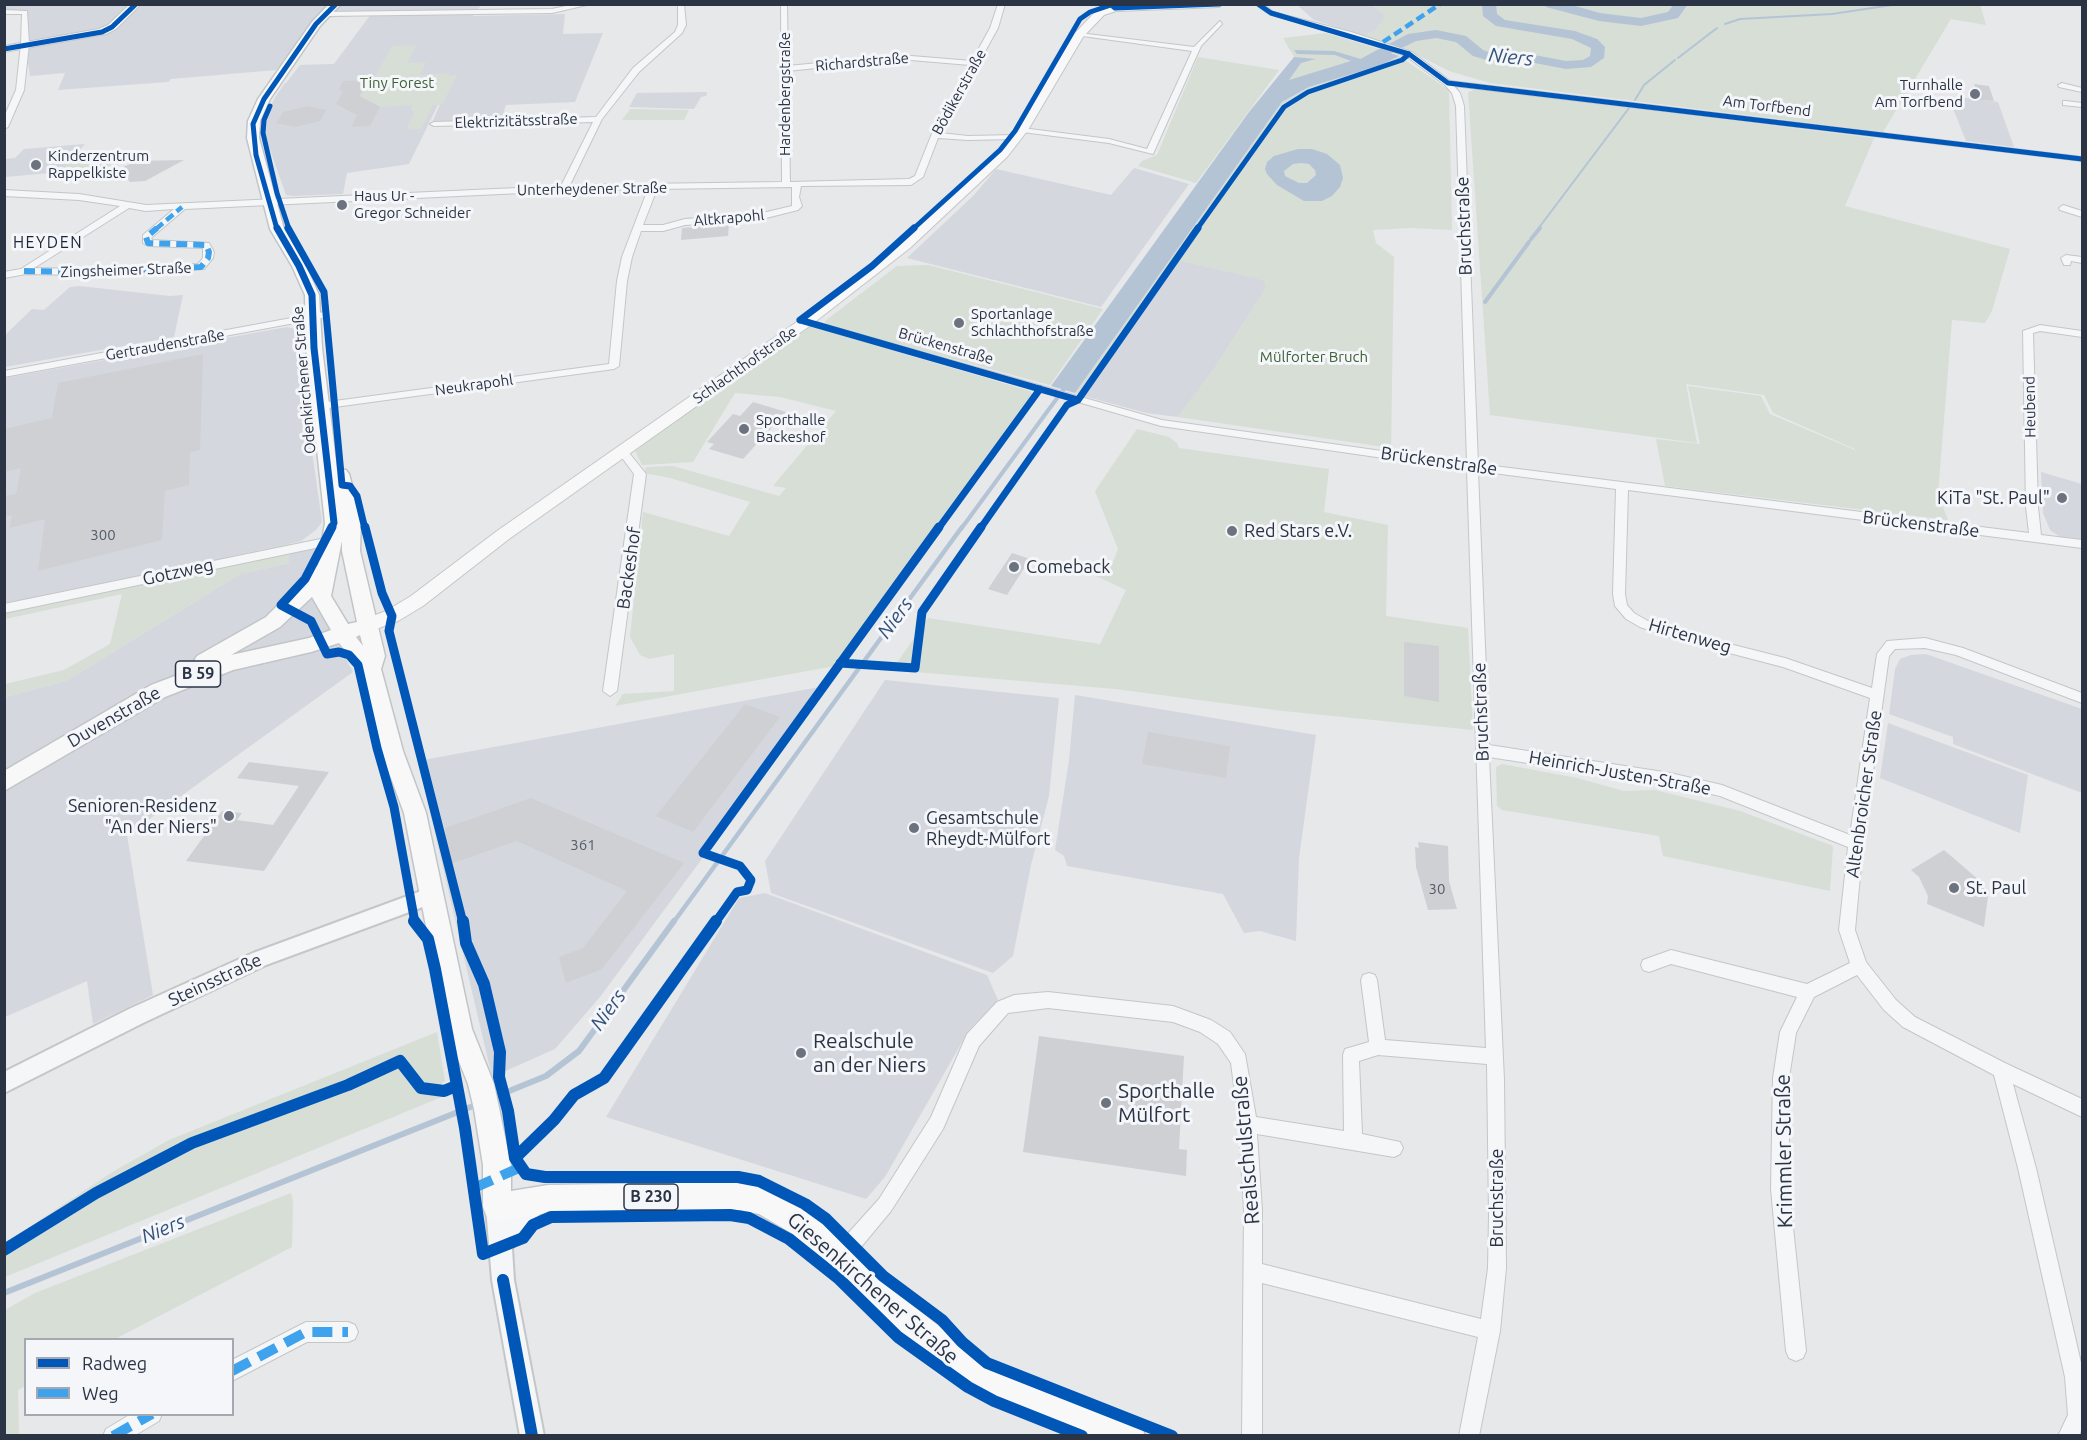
<!DOCTYPE html>
<meta charset="utf-8">
<style>
body{margin:0}
#map{position:relative;width:2087px;height:1440px;overflow:hidden;background:#e6e8ea;font-family:Ubuntu,sans-serif}
canvas{display:block}
.frame{position:absolute;inset:0;border:6px solid #2b3445;pointer-events:none}
.legend{position:absolute;left:24px;top:1338px;width:210px;height:78px;box-sizing:border-box;background:#f4f6f9;border:2px solid #a4a8b1;margin:0;padding:8px 10px;list-style:none;font-size:18px;color:#2b3445}
.legend li{display:flex;align-items:center;gap:12px;height:30px}
.legend b{width:30px;border:2px solid #a4a8b1}
</style>
<div id="map">
<canvas width="2087" height="1440"></canvas>
<div class="frame"></div>
<ul class="legend">
<li><b style="height:8px;background:#0057b8"></b>Radweg</li>
<li><b style="height:8px;background:#3ea3ec"></b>Weg</li>
</ul>
</div>
<script>
const c = document.querySelector('canvas').getContext('2d');
c.lineJoin = 'round';
function fill(path, color) {
  c.fillStyle = color;
  c.fill(path, 'evenodd');
}
function poly(rows) {
  const path = new Path2D();
  for (const r of rows) {
    path.moveTo(r[0], r[1]);
    for (let i = 2; i < r.length; i += 2) path.lineTo(r[i], r[i + 1]);
  }
  return path;
}
function trace(path, color, width, dash) {
  c.strokeStyle = color;
  c.lineWidth = width;
  c.lineCap = dash ? 'butt' : 'round';
  c.setLineDash(dash || []);
  c.stroke(path);
}
function label(font, color, halo, rows, align = 'center') {
  c.font = font + ' Ubuntu,sans-serif';
  c.lineWidth = 6;
  c.setLineDash([]);
  c.textBaseline = 'middle';
  c.strokeStyle = halo;
  c.fillStyle = color;
  for (const [text, x, y, turn = 0] of rows) {
    c.save();
    c.translate(x, y);
    c.rotate((+turn || 0) * Math.PI / 180);
    c.textAlign = isNaN(turn) ? turn : align;
    if (halo) c.strokeText(text, 0, 0);
    c.fillText(text, 0, 0);
    c.restore();
  }
}
fill(poly([
 [5,4,482,4,473,16,565,14,563,34,603,33,575,102,506,105,501,121,431,125,452,76,409,164,347,173,343,194,293,196,286,195,262,127,274,99,285,83,299,83,286,83,300,65,334,64,371,14,323,18,276,70,171,79,168,82,58,90,65,73,30,76,25,44,25,12,5,12],
 [1297,5,1373,5,1386,16,1377,29,1364,36,1314,20],
 [707,92,706,96,701,97,694,109,629,107,637,93],
 [1948,96,1998,102,2014,147,1966,141],
 [85,144,61,172,5,177,5,159,15,158,24,149],
 [1134,168,1189,184,1101,307,907,258,974,195,996,169,1111,195],
 [1179,260,1264,280,1266,288,1214,369,1178,417,1146,413,1084,396],
 [79,286,170,296,183,295,174,337,5,367,5,335,32,309,44,310,70,287],
 [287,327,295,329,322,522,316,530,301,541,289,544,5,605,5,378],
 [2041,472,2082,484,2082,540,2060,537,2050,530,2043,513],
 [316,547,316,553,294,588,313,592,315,604,353,672,127,835,153,995,93,1024,87,981,5,1017,5,697,66,681,240,574,289,563,289,552],
 [1926,654,2082,709,2082,793,1953,744,1953,737,1889,714,1895,669,1900,659,1911,655],
 [885,680,1059,698,1049,796,1031,865,1013,956,993,973,771,893,765,861],
 [830,685,600,997,555,1049,492,1077,418,761],
 [1075,695,1316,735,1299,858,1296,941,1260,931,1244,933,1223,894,1067,866,1064,856,1055,850,1069,760],
 [1888,723,2028,775,2020,833,1880,778],
 [765,893,987,975,998,1000,969,1030,885,1177,866,1199,606,1117,739,898]
]), '#d4d7dd');
fill(poly([
 [1373,4,1980,4,1986,25,1951,19,1883,132,1490,83,1449,71,1406,49,1364,36,1377,29,1385,16],
 [1326,33,1379,49,1361,59,1288,81,1301,62,1315,60,1294,57,1283,38],
 [417,45,407,63,426,62,420,75,449,73,448,76,457,75,442,105,433,105,421,129,410,130,407,128,414,113,411,109,412,105,381,107,360,96,375,76,392,46],
 [1399,56,1449,90,1452,230,1411,228,1373,230,1376,243,1394,257,1391,448,1178,417,1214,369,1266,288,1263,280,1179,260,1084,396,1075,393,1282,102,1309,87,1380,65],
 [1198,57,1279,70,1196,183,1138,166,1142,161,1157,155],
 [1477,89,1874,138,1845,206,2010,249,1992,311,1985,323,1952,320,1938,494,1948,520,1665,486,1656,439,1700,444,1688,386,1761,396,1770,414,1855,450,1859,462,1855,449,1773,413,1764,395,1686,384,1697,443,1490,415,1468,92],
 [630,109,689,110,684,120,622,120],
 [91,153,127,153,102,171,61,172,75,156],
 [928,265,1103,309,1050,385,826,325,825,321,897,266],
 [803,324,1030,391,1033,395,835,666,615,706,623,694,674,691,674,654,649,659,640,655,630,637,643,512,729,536,750,502,670,478,644,473,646,467,673,466,779,496,786,488,773,486,836,411,780,397,735,393,693,462,642,465,635,451],
 [1137,429,1169,437,1177,443,1179,448,1329,469,1324,512,1388,525,1386,616,1468,628,1473,730,1283,711,1115,689,892,670,928,618,1100,644,1126,590,1096,576,1113,562,1118,549,1095,491],
 [289,544,289,563,240,574,66,681,5,697,5,684,64,670,110,644,122,594,5,619,5,605],
 [1502,764,1577,778,1624,791,1655,790,1740,811,1833,846,1830,891,1663,856,1659,836,1502,810,1497,806,1496,767],
 [437,1032,445,1081,442,1083,444,1096,5,1277,5,1243,114,1171,169,1140],
 [291,1193,293,1202,292,1247,115,1339,26,1340,25,1386,18,1390,19,1435,5,1435,5,1310,35,1293]
]), '#d6ded6');
fill(poly([
 [1379,49,1399,56,1381,65,1309,87,1282,102,1075,393,1051,386,1249,112,1294,57,1316,59,1301,63,1289,80,1351,61,1335,55,1297,54,1294,50,1334,51,1361,59],
 [1298,149,1312,149,1327,154,1340,165,1343,178,1340,187,1332,196,1322,201,1304,201,1277,185,1267,174,1265,169,1267,162,1274,156],
 [1301,163,1309,164,1315,170,1316,175,1307,183,1299,183,1285,176,1284,171,1293,164]
]), '#b4c4d5');
trace(poly([
 [1725,24,1740,19,1832,14,1892,5],
 [1678,58,1717,28],
 [1635,100,1644,85,1675,60],
 [1538,229,1629,108]
]), '#b4c4d5', 2);
trace(poly([
 [1531,239,1540,228],
 [1485,302,1529,242],
 [961,529,1066,386]
]), '#b4c4d5', 4);
trace(poly([
 [673,923,962,527]
]), '#b4c4d5', 4.5);
trace(poly([
 [492,1098,546,1076,579,1051,674,921],
 [4,1293,478,1104]
]), '#b4c4d5', 6);
fill(poly([
 [1482,4,1496,4,1497,14,1505,20,1575,31,1597,39,1605,47,1604,58,1591,67,1566,69,1524,61,1493,62,1473,56,1456,42,1436,38,1416,41,1359,69,1354,70,1347,66,1408,34,1436,30,1466,36,1483,50,1494,54,1524,53,1566,61,1583,60,1590,56,1591,48,1572,39,1496,26,1483,16,1482,4],
 [1545,4,1568,4,1600,13,1641,18,1668,12,1674,4,1688,4,1678,18,1641,26,1599,21,1546,7,1545,4]
]), '#b4c4d5');
fill(poly([
 [368,80,359,96,380,107,370,126,351,127,357,115,336,104,343,92,339,89,343,81],
 [1974,84,1989,86,1994,101,1979,100],
 [308,106,326,110,320,121,295,127,276,123,283,112],
 [184,160,145,181,130,182,127,178,122,181,115,170,138,161],
 [729,224,728,236,681,240,682,228],
 [203,354,200,450,190,452,189,485,165,491,162,540,38,571,45,519,10,528,12,515,4,517,4,496,16,494,21,468,4,472,4,429,52,418,58,383],
 [753,402,786,412,743,459,709,449,714,444,707,442,733,414,740,416],
 [1012,553,1030,559,1007,595,988,589],
 [1404,642,1439,646,1439,702,1404,696],
 [745,704,780,717,693,832,656,816],
 [1148,732,1230,746,1226,778,1142,764],
 [249,762,329,772,264,871,186,861,222,811,242,813,237,820,273,825,299,786,237,778],
 [531,798,684,863,602,969,566,983,559,957,583,948,627,891,517,841,450,864,445,828],
 [1418,842,1448,846,1449,881,1457,909,1428,910,1416,867,1415,847,1419,848],
 [1944,850,1979,880,1988,896,1984,927,1927,904,1928,896,1919,877,1911,870],
 [1039,1036,1184,1056,1179,1149,1187,1150,1186,1176,1023,1152]
]), '#ced0d3');
const minor = poly([
 [575,4,591,4,552,13,326,16,323,14,326,12,552,9,575,4],
 [678,4,684,4,686,25,682,33,639,72,602,119,570,185,782,182,781,4,787,4,788,66,899,55,972,61,990,28,998,4,1005,4,998,28,940,133,968,136,1016,135,1020,137,1016,139,968,140,938,138,923,177,911,185,801,186,799,197,802,206,798,210,758,220,685,225,663,231,641,231,632,257,627,281,619,366,614,369,320,409,315,406,320,403,609,364,617,281,622,257,648,189,564,191,185,209,151,238,152,240,209,243,214,252,213,258,204,269,78,275,26,274,4,278,4,272,21,269,120,206,79,200,4,196,4,190,79,194,146,205,561,186,593,122,434,126,430,124,434,122,596,117,633,68,675,32,678,25,678,4],
 [899,59,970,65,933,131,915,176,909,179,790,182,788,71,899,59],
 [792,187,792,206,758,214,685,219,663,225,643,225,657,189,792,187],
 [129,208,146,211,174,209,143,235,143,243,148,246,203,248,203,258,198,264,78,269,34,268,129,208],
 [1107,4,1115,4,1118,8,1113,9,1107,4],
 [1255,4,1263,4,1273,12,1351,32,1412,52,1450,81,2082,157,2082,161,1454,86,1460,93,1464,106,1478,464,2029,533,2026,507,2023,331,2040,325,2082,331,2082,337,2040,331,2033,333,2038,507,2041,535,2082,540,2082,548,1628,490,1625,594,1627,605,1634,613,1648,621,1674,630,1785,658,1872,688,1877,654,1887,641,1925,638,1963,648,2082,693,2082,703,1956,655,1925,648,1895,649,1889,656,1863,844,1855,930,1866,962,1896,1000,1915,1017,2007,1064,2082,1099,2082,1117,2013,1084,2036,1168,2082,1367,2082,1428,2079,1436,2058,1436,2068,1415,2065,1377,2018,1168,1994,1075,1903,1027,1884,1010,1857,975,1814,997,1796,1033,1789,1078,1789,1189,1806,1351,1803,1358,1796,1361,1789,1358,1786,1351,1771,1189,1773,1078,1780,1032,1797,997,1671,964,1649,972,1643,970,1641,965,1643,960,1671,950,1807,984,1850,963,1839,930,1848,847,1720,796,1670,785,1489,757,1504,1080,1506,1268,1500,1331,1479,1436,1459,1436,1478,1337,1262,1283,1262,1436,1242,1436,1244,1210,1239,1124,1231,1063,1218,1044,1200,1032,1173,1022,1048,1008,1008,1013,979,1046,943,1129,891,1211,847,1264,840,1266,833,1264,831,1257,833,1250,879,1199,931,1117,967,1034,997,1002,1014,995,1048,992,1173,1006,1211,1020,1230,1032,1245,1054,1256,1117,1344,1131,1343,1055,1345,1049,1369,1042,1361,980,1363,975,1369,973,1375,975,1377,980,1385,1040,1486,1048,1467,470,1161,426,801,322,809,320,1162,420,1467,463,1456,106,1452,93,1445,85,1406,56,1345,36,1269,14,1255,4],
 [1478,471,1616,489,1613,594,1615,606,1626,619,1640,627,1668,637,1783,667,1870,698,1850,835,1722,785,1670,773,1489,745,1478,471],
 [1378,1055,1487,1064,1489,1216,1488,1268,1481,1319,1262,1264,1262,1210,1257,1134,1394,1157,1400,1154,1403,1148,1400,1142,1362,1134,1359,1061,1378,1055],
 [4,10,27,11,29,44,24,90,8,127,4,129,4,117,16,90,21,44,22,14,4,14,4,10],
 [1220,21,1222,24,1201,46,1153,154,1109,143,1022,132,1018,130,1022,128,1109,139,1147,149,1192,51,1075,35,1079,33,1194,47,1220,21],
 [2062,83,2082,88,2082,92,2059,87,2058,85,2062,83],
 [2066,101,2082,103,2082,107,2063,105,2063,101,2066,101],
 [2063,205,2082,211,2082,217,2060,210,2059,208,2063,205],
 [2066,255,2082,257,2082,263,2071,261,2070,265,2064,265,2061,258,2066,255],
 [324,312,329,315,327,317,4,377,4,371,324,312],
 [622,447,626,449,646,474,617,691,610,696,603,691,634,474,617,451,622,447],
 [340,535,344,536,346,539,344,542,4,613,4,604,340,535],
 [306,1322,348,1322,355,1325,358,1332,355,1339,348,1342,307,1342,232,1381,232,1360,306,1322],
 [131,1414,162,1414,159,1421,134,1436,103,1436,106,1429,131,1414]
]);
const tertiary = poly([
 [432,887,439,889,441,895,439,901,266,965,143,1023,4,1093,4,1072,129,1009,253,953,432,887],
 [534,1194,542,1197,545,1205,542,1213,527,1224,520,1233,512,1249,514,1280,544,1436,520,1436,492,1280,486,1207,489,1199,497,1196,505,1199,508,1212,534,1194]
]);
const secondary = poly([
 [130,4,141,4,116,29,106,34,4,52,4,46,99,29,108,25,130,4],
 [1124,4,1224,4,1219,7,1116,11,1104,15,1083,37,1028,130,1007,157,910,248,811,325,509,539,423,606,398,621,368,632,362,630,359,625,362,620,386,611,411,596,497,531,801,319,900,242,999,151,1017,129,1075,33,1096,11,1124,4]
]);
const primary = poly([
 [329,4,341,4,320,26,270,99,260,121,259,138,284,229,306,266,319,295,322,348,337,469,346,470,349,474,361,518,360,551,385,656,381,669,403,751,426,813,472,1029,494,1084,511,1165,511,1191,548,1185,740,1182,760,1186,791,1199,813,1214,895,1291,985,1363,1141,1425,1145,1436,1090,1436,964,1385,875,1311,793,1234,759,1214,740,1210,548,1213,497,1221,487,1217,483,1207,483,1165,474,1109,468,1084,446,1029,404,813,381,751,362,672,339,643,311,652,233,670,165,697,4,791,4,771,151,685,199,667,194,661,197,656,266,617,318,565,325,523,306,348,305,295,292,266,270,229,247,138,248,121,258,99,312,22,329,4],
 [342,540,342,551,357,622,348,624,331,596,342,540],
 [312,597,331,630,309,638,231,655,280,627,312,597],
 [360,635,363,646,356,637,360,635]
]);
trace(minor, '#c4c6c8', 2);
trace(tertiary, '#c4c6c8', 4);
trace(secondary, '#c4c6c8', 2);
trace(primary, '#c2c5c8', 3);
fill(minor, '#f5f6f7');
fill(tertiary, '#f5f6f7');
fill(secondary, '#f8f8f8');
fill(primary, '#f8f8f8');
trace(poly([
 [1383,42,1440,4],
 [156,229,182,207]
]), '#3ea3ec', 4.5, [9, 4.5]);
trace(poly([
 [24,271,78,272,201,267,208,258,209,252,206,245,148,243,146,237,157,228]
]), '#3ea3ec', 6, [11, 6]);
trace(poly([
 [474,1188,521,1167,518,1163],
 [232,1371,306,1332,348,1332],
 [113,1436,152,1414]
]), '#3ea3ec', 10, [20, 10]);
trace(poly([
 [1110,4,1115,8,1219,4],
 [1258,4,1271,13,1409,54,1448,83,2082,159],
 [4,49,102,32,112,27,136,4],
 [270,106,264,120,263,133,277,193,289,229],
 [277,229,256,155,253,124,264,99,316,24,336,4],
 [913,229,1000,150,1015,131,1080,19,1090,12,1111,5],
 [1197,229,1284,107,1308,92,1402,60,1409,54]
]), '#0057b8', 5);
trace(poly([
 [277,228,299,266,312,295,314,348,334,523,331,529],
 [288,228,324,292,342,485,350,486,357,496,365,529],
 [800,320,872,266,914,228],
 [800,320,1078,400],
 [938,529,1040,389],
 [980,529,1067,405,1078,400,1198,228]
]), '#0057b8', 7);
trace(poly([
 [332,527,305,579,281,605,311,621,327,654,339,652,349,655,358,665,377,748,394,807,415,923],
 [365,527,382,593,392,616,389,631,463,923],
 [840,663,915,668,922,612,981,527],
 [715,923,737,892,747,890,751,880,740,866,703,853,939,527]
]), '#0057b8', 9);
trace(poly([
 [414,921,428,939,435,969,465,1128,483,1254,523,1238,533,1225,551,1217,730,1215,749,1218,789,1239,838,1278,898,1337,968,1387,994,1401,1082,1436],
 [463,921,466,943,484,984,500,1052,499,1077,508,1111,515,1158,526,1174,545,1177,738,1177,759,1181,805,1204,826,1219,883,1276,942,1320,962,1342,987,1363,1172,1436],
 [515,1158,554,1120,574,1095,604,1078,716,921],
 [4,1250,96,1193,192,1143,348,1085,400,1061,421,1088,444,1091,456,1086],
 [503,1280,532,1436]
]), '#0057b8', 12);
for (const [x, y, r, color] of [
 [1975,94,6,"#6c737f"],
 [36,165,6,"#6c737f"],
 [342,205,6,"#6c737f"],
 [959,323,6,"#6c737f"],
 [744,429,6,"#6c737f"],
 [2062,498,6,"#6c737f"],
 [1232,531,6,"#6c737f"],
 [1014,567,6,"#6c737f"],
 [229,816,6,"#6c737f"],
 [914,828,6,"#6c737f"],
 [1954,888,6,"#6c737f"],
 [801,1053,6,"#6c737f"],
 [1106,1103,6,"#6c737f"]
]) {
  const dot = new Path2D();
  dot.arc(x, y, r, 0, 2 * Math.PI);
  c.fillStyle = color;
  c.fill(dot);
  trace(dot, '#f4f6f9', 2);
}
label('15px', '#2b3445', '#f4f6f9', [
 ["Richardstraße",862,62,-5],
 ["Bödikerstraße",959,92,-61],
 ["Hardenbergstraße",785,94,-90],
 ["Am Torfbend",1767,106,7],
 ["Elektrizitätsstraße",516,121,-2],
 ["Unterheydener Straße",592,189,-1],
 ["Altkrapohl",729,218,-5],
 ["Zingsheimer Straße",126,270,-2],
 ["Gertraudenstraße",165,345,-10],
 ["Brückenstraße",946,346,16],
 ["Schlachthofstraße",745,365,-35],
 ["Odenkirchener Straße",304,380,-95],
 ["Neukrapohl",474,385,-8],
 ["Heubend",2030,407,-91]
]);
label('15px', '#3f6138', '#f4f6f9', [
 ["Tiny Forest",397,83],
 ["Mülforter Bruch",1314,357]
]);
label('15px', '#2b3445', '#f4f6f9', [
 ["Turnhalle",1963,85,"right"],
 ["Am Torfbend",1963,102,"right"],
 ["Kinderzentrum",48,156],
 ["Rappelkiste",48,173],
 ["Haus Ur -",354,196],
 ["Gregor Schneider",354,213],
 ["Sportanlage",971,314],
 ["Schlachthofstraße",971,331],
 ["Sporthalle",756,420],
 ["Backeshof",756,437]
], 'left');
label('15px', '#545c69', null, [
 ["300",103,535],
 ["361",583,845],
 ["30",1437,889]
]);
c.letterSpacing = '1.5px';
label('16px', '#1d2536', '#f4f6f9', [
 ["HEYDEN",48,243]
]);
c.letterSpacing = '0px';
for (const [x, y, w] of [
 [198,674,45],
 [651,1197,54]
]) {
  const box = new Path2D();
  box.roundRect(x - w / 2, y - 13, w, 26, 4.5);
  c.fillStyle = '#f4f6f9';
  c.fill(box);
  trace(box, '#2b3445', 1.5);
}
label('bold 16px', '#2b3445', null, [
 ["B 59",198,674],
 ["B 230",651,1197]
]);
label('18px', '#2b3445', '#f4f6f9', [
 ["Bruchstraße",1464,226,-92],
 ["Brückenstraße",1439,461,8],
 ["Brückenstraße",1921,524,7],
 ["Backeshof",629,568,-82],
 ["Gotzweg",178,572,-12],
 ["Hirtenweg",1690,636,16],
 ["Bruchstraße",1481,712,-92],
 ["Duvenstraße",114,717,-30],
 ["Heinrich-Justen-Straße",1620,773,10],
 ["Altenbroicher Straße",1864,794,-82],
 ["Steinsstraße",215,980,-25],
 ["Bruchstraße",1497,1198,-90]
]);
label('18px', '#2b3445', '#f4f6f9', [
 ["KiTa \"St. Paul\"",2050,498,"right"],
 ["Red Stars e.V.",1244,531],
 ["Comeback",1026,567],
 ["Senioren-Residenz",217,806,"right"],
 ["\"An der Niers\"",217,827,"right"],
 ["Gesamtschule",926,818],
 ["Rheydt-Mülfort",926,839],
 ["St. Paul",1966,888]
], 'left');
label('italic 20px', '#34527a', '#f4f6f9', [
 ["Niers",1511,57,6],
 ["Niers",895,618,-54],
 ["Niers",608,1010,-54],
 ["Niers",163,1229,-22]
]);
label('21px', '#2b3445', '#f4f6f9', [
 ["Realschule",813,1041],
 ["an der Niers",813,1065],
 ["Sporthalle",1118,1091],
 ["Mülfort",1118,1115]
], 'left');
label('21px', '#2b3445', '#f4f6f9', [
 ["Realschulstraße",1246,1150,-95],
 ["Krimmler Straße",1784,1151,-91],
 ["Giesenkirchener Straße",873,1288,41]
]);
</script>
